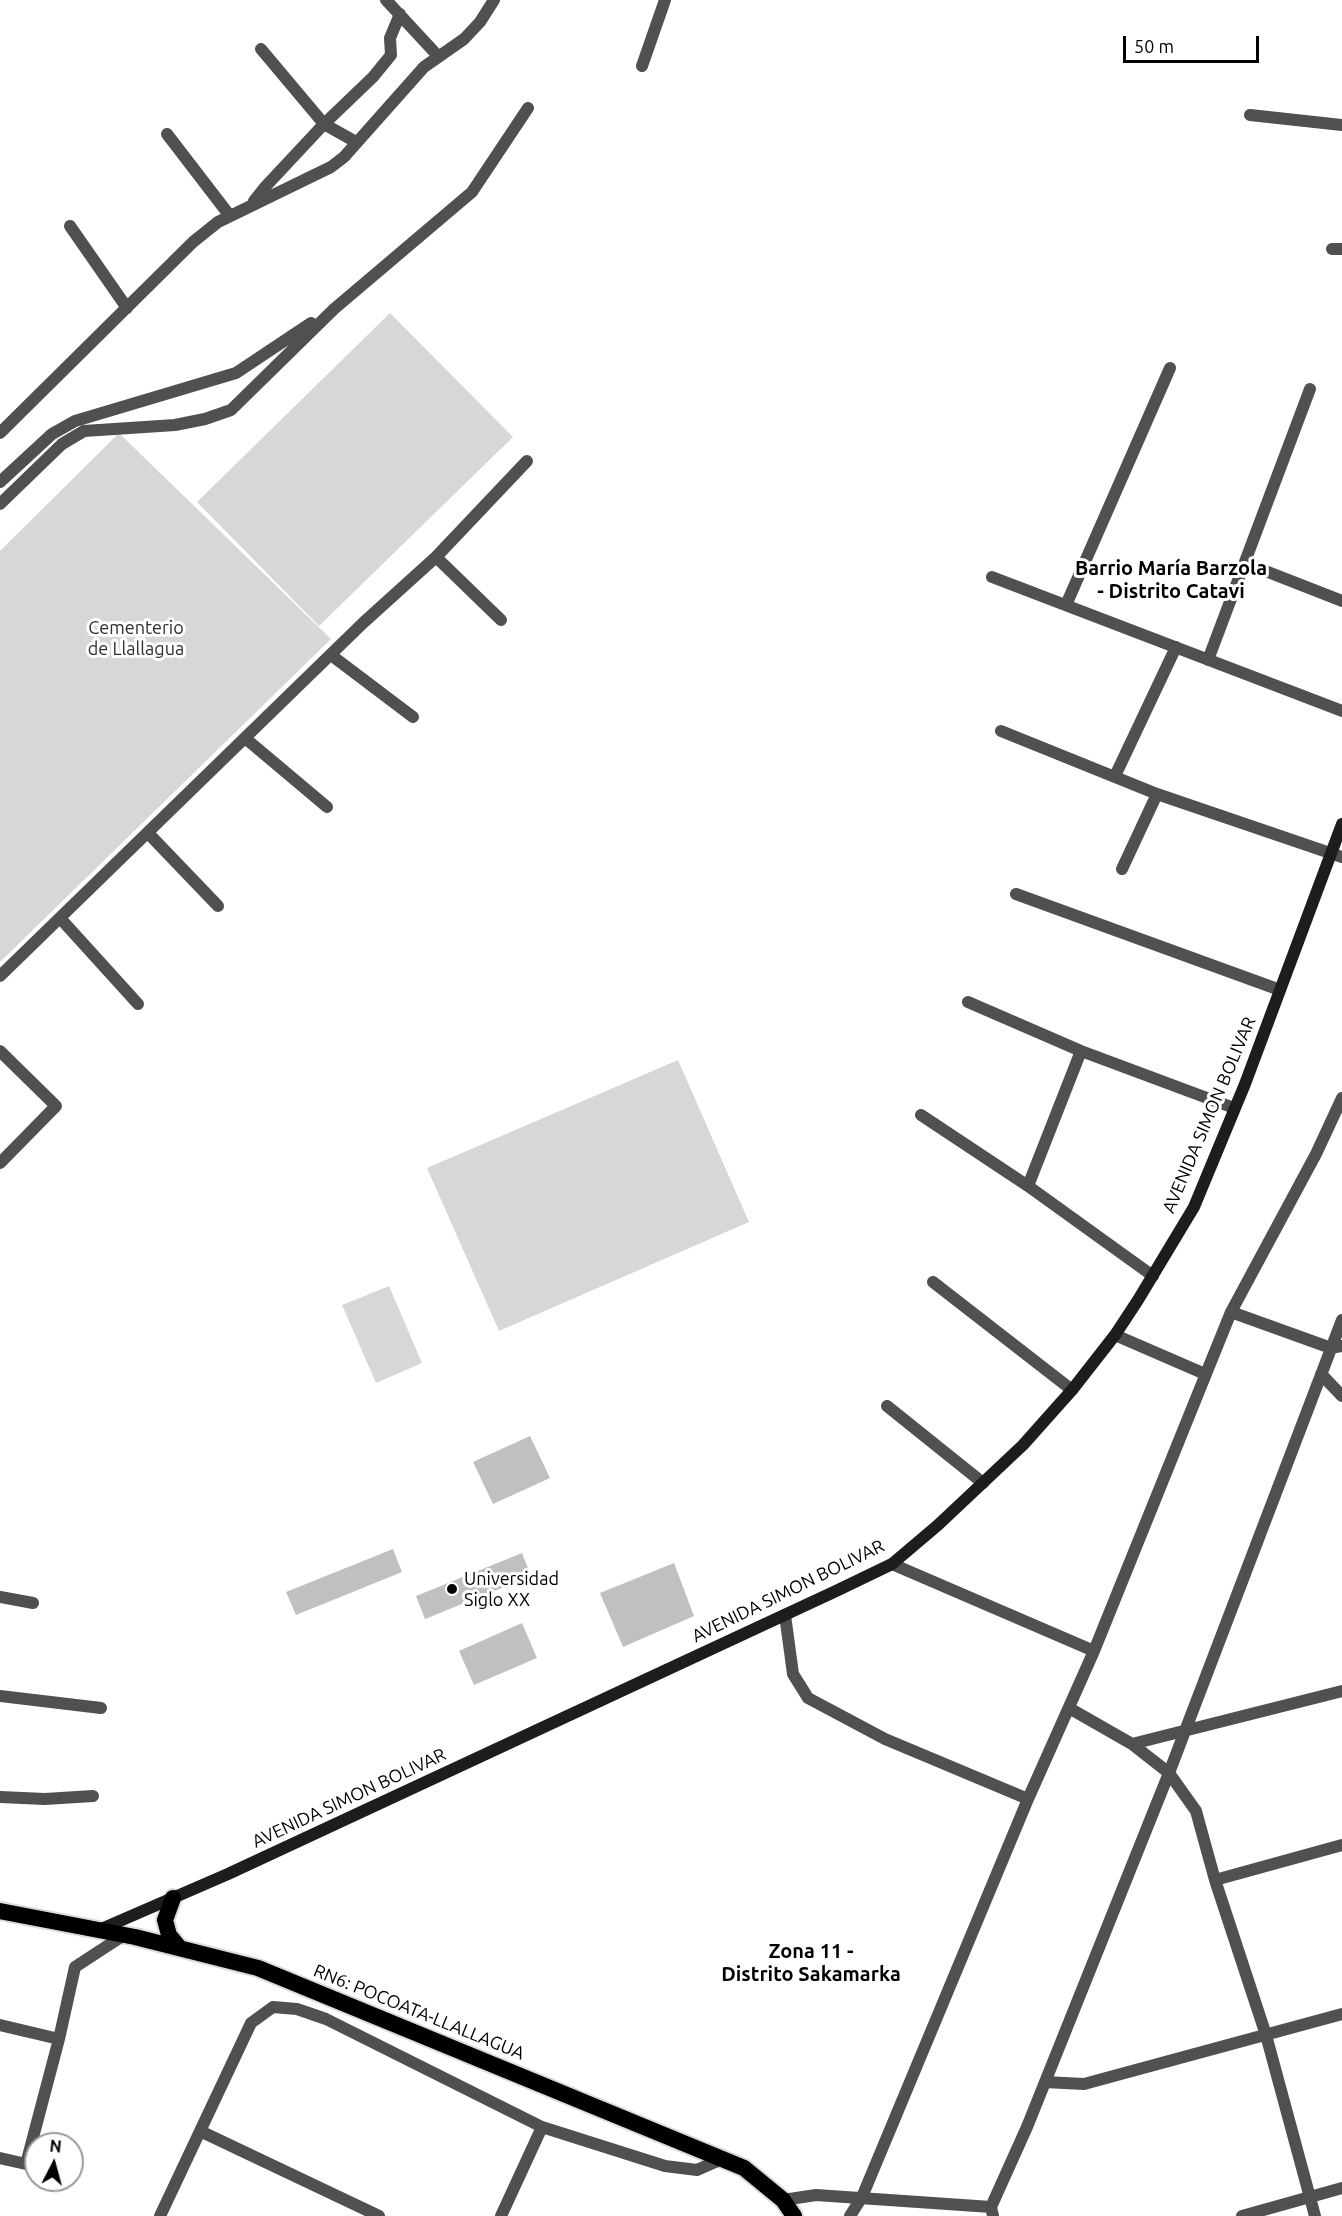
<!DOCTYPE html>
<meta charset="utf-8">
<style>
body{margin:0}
#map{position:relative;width:1342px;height:2216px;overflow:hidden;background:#fff;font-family:Ubuntu,sans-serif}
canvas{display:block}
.north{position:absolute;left:24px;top:2132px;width:60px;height:60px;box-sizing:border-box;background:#fff;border:2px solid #999;border-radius:50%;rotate:6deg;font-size:16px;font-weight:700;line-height:24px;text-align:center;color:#000}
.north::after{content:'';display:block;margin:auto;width:21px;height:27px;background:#000;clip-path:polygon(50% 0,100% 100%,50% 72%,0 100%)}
.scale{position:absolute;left:1123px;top:36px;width:136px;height:27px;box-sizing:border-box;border:3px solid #000;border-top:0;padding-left:8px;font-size:18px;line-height:21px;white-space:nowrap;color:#000;-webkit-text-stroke:4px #fff;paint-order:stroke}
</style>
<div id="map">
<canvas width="1342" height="2216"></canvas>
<div class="north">N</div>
<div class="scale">50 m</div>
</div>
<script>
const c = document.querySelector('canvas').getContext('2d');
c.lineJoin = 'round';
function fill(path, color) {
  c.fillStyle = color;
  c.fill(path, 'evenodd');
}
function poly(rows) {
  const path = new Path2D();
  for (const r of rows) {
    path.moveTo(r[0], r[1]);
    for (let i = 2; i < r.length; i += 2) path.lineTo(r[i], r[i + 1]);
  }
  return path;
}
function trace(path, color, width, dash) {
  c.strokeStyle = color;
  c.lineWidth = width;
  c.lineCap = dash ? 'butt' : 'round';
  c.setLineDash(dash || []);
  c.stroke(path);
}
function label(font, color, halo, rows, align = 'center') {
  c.font = font + ' Ubuntu,sans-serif';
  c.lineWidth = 6;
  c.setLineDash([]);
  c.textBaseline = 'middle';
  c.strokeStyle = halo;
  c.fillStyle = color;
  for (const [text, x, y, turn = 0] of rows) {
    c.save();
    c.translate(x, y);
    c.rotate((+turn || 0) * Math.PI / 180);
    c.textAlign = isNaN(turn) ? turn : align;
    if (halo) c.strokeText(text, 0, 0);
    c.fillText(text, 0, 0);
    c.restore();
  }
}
fill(poly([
 [390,313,513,437,319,626,197,502],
 [119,433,331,639,0,962,0,551],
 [678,1060,749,1222,499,1331,427,1168],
 [389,1286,422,1363,376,1383,342,1305]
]), '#d7d7d7');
fill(poly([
 [530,1436,550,1478,493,1504,473,1462],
 [393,1549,402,1572,296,1615,286,1592],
 [522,1553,531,1576,425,1619,416,1596],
 [674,1563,694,1616,623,1647,600,1593],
 [522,1623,537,1658,474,1685,459,1651]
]), '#c0c0c0');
const trunk = poly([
 [173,1898,165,1920,169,1935,179,1947],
 [0,1911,135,1937,258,1968,744,2168,783,2200,794,2216]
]);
trace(trunk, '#dbdbdb', 20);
trace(poly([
 [386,0,438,56],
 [261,49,324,124,356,142],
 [642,66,665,0],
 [1250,115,1342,125],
 [167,134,230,216],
 [254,201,266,186,324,124,373,77,391,55,390,38,400,14],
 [70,226,127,308],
 [1332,249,1342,249],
 [0,433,193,242,218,222,331,167,344,157,424,67,464,39,480,22,494,0],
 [0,482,52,434,75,421,236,373,311,323],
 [0,504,62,444,84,431,175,425,205,419,231,410,334,309,472,192,528,108],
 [436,557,501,620],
 [1245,563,1342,601],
 [992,577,1342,711],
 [1066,605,1170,368],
 [331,655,413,717],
 [1208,660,1310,389],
 [1001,731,1157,794,1342,857],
 [245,738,327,807],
 [1115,776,1176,647],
 [148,833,218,906],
 [1122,869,1157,794],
 [1016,894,1280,990],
 [60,918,138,1004],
 [0,976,363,623,436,557,527,461],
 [968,1002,1081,1051,1234,1108],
 [0,1051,56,1106,0,1163],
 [921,1115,1028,1186,1153,1276],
 [1028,1186,1081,1051],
 [933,1282,1072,1390],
 [1231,1312,1331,1348,1342,1346],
 [1115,1335,1205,1374],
 [1321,1374,1342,1396],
 [887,1406,983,1483],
 [892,1564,1094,1651],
 [0,1597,33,1603],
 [785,1615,793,1674,808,1698,885,1739,1028,1799],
 [0,1696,101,1708],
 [1069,1708,1132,1744,1169,1773,1196,1811,1215,1880,1266,2035,1315,2216],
 [1132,1744,1342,1691],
 [0,1797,45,1799,93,1796],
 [1215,1880,1342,1845],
 [0,2025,59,2039],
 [1045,2082,1084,2084,1342,2014],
 [200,2131,379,2216],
 [0,2158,26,2164,59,2039,75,1967,124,1935],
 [783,2200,816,2195,991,2207],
 [160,2216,251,2023,273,2007,297,2009,326,2019,542,2127,665,2166,697,2170,722,2159],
 [501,2216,542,2127],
 [850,2216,862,2197,1028,1799,1094,1651,1231,1312,1316,1154,1342,1098],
 [993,2216,991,2207,1027,2127,1169,1773,1342,1320],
 [1242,2216,1342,2188]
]), '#505050', 12);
trace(poly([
 [99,1930,228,1874,836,1591,892,1564,938,1525,1023,1445,1072,1390,1115,1335,1138,1300,1194,1207,1245,1084,1342,824]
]), '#1d1d1d', 12);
trace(trunk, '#000', 16);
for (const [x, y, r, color] of [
 [452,1589,6,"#000"]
]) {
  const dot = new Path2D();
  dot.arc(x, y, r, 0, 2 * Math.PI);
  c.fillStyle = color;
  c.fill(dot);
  trace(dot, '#fff', 2);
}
label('18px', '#2e2e2e', '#fff', [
 ["Cementerio",136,628],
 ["de Llallagua",136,649]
]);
label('18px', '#000', '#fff', [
 ["AVENIDA SIMON BOLIVAR",1209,1115,-67],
 ["AVENIDA SIMON BOLIVAR",788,1591,-26],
 ["AVENIDA SIMON BOLIVAR",349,1798,-25],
 ["RN6: POCOATA-LLALLAGUA",419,2012,22]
]);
label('18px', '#000', '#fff', [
 ["Universidad",464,1579],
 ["Siglo XX",464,1600]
], 'left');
label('bold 20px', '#000', '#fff', [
 ["Barrio María Barzola",1171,568],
 ["- Distrito Catavi",1171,591],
 ["Zona 11 -",811,1951],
 ["Distrito Sakamarka",811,1974]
]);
</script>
